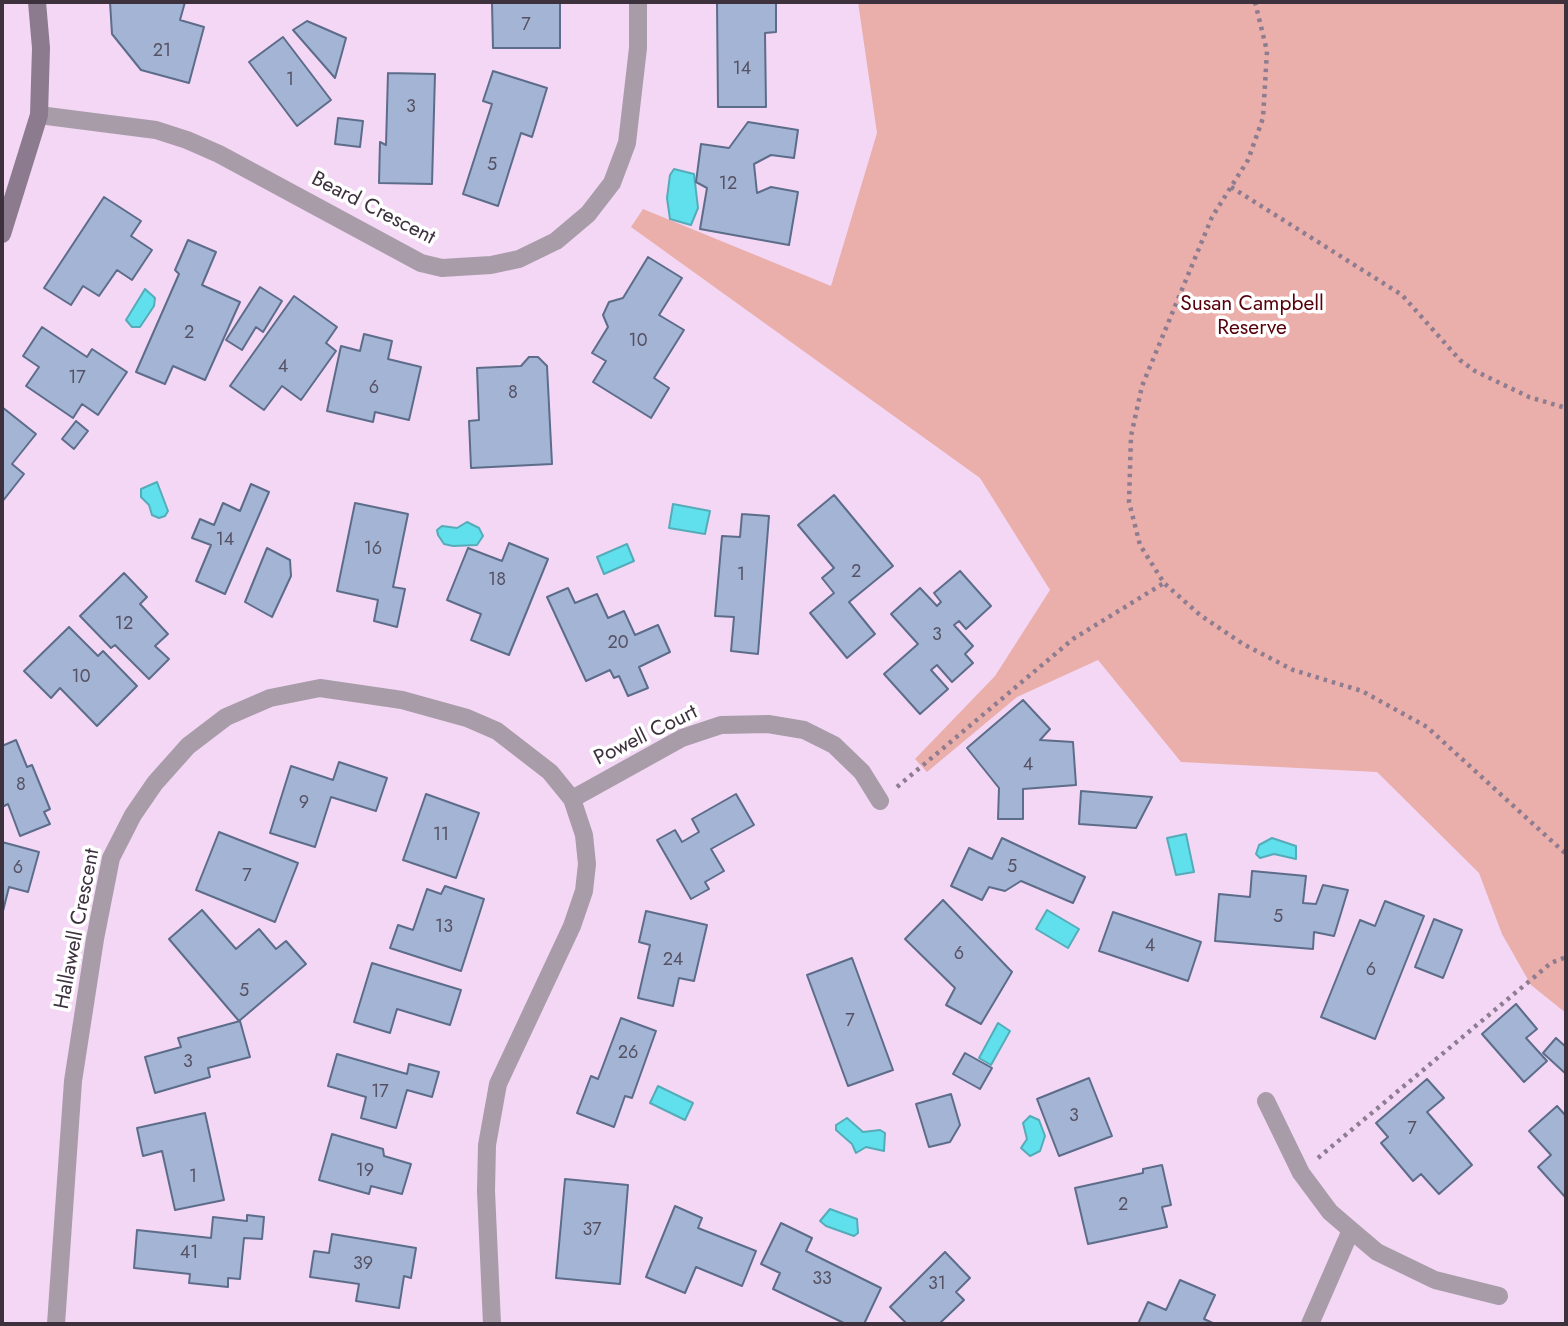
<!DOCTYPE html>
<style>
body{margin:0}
#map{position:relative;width:1568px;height:1326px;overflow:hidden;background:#f3d7f5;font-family:Jost,sans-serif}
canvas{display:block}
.frame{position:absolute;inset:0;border:4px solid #3c313d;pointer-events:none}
</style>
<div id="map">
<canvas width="1568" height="1326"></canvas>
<div class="frame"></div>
</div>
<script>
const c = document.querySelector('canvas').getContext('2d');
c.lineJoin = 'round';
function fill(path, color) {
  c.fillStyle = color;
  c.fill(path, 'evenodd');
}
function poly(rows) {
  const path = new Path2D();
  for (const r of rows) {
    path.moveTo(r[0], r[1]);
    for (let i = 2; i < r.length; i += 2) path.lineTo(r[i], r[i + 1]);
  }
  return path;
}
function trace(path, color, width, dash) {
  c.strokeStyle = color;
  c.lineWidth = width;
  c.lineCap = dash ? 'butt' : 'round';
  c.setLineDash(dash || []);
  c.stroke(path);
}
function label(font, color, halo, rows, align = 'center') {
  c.font = font + ' Jost,sans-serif';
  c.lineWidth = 7;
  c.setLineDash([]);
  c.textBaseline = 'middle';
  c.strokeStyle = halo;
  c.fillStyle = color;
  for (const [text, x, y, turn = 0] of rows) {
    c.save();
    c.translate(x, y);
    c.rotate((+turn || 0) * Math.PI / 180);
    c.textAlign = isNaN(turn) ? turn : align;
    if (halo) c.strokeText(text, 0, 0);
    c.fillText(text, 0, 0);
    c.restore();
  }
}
fill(poly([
 [858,2,1566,2,1566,1013,1531,985,1502,934,1479,873,1377,772,1181,762,1098,660,1017,697,927,772,915,759,995,676,1050,590,980,478,631,227,643,209,831,286,877,133]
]), '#eaafaa');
const water = poly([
 [674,169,694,174,698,208,691,225,670,219,667,198,670,175,674,169],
 [145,289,155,298,154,306,140,327,132,327,126,320,145,289],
 [157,482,168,511,165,516,159,518,152,515,149,505,141,497,141,489,157,482],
 [673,504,710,511,705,534,669,528,673,504],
 [467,522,479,528,483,536,477,545,453,546,444,544,438,535,437,530,442,526,457,528,467,522],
 [627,544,634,561,604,574,597,557,627,544],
 [1186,834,1194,872,1176,875,1167,838,1186,834],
 [1272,838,1296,846,1296,859,1274,854,1260,858,1256,854,1259,845,1272,838],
 [1047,910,1079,929,1068,948,1036,929,1047,910],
 [998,1023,1010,1031,991,1065,979,1058,998,1023],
 [658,1086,693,1103,685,1120,650,1103,658,1086],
 [1030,1116,1039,1120,1045,1136,1040,1151,1030,1156,1021,1148,1027,1139,1023,1123,1030,1116],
 [847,1118,863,1132,880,1130,885,1133,884,1151,866,1147,856,1153,852,1144,836,1130,836,1125,847,1118],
 [830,1209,857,1219,858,1233,854,1236,826,1226,820,1221,830,1209]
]);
fill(water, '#60e0ec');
trace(water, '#55acb8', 2);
const building = poly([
 [110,2,185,2,180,20,204,27,189,83,141,70,112,34,110,2],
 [560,2,560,48,493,48,492,3,560,2],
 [717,2,776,2,776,32,765,33,766,107,718,107,717,2],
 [307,21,346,38,335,78,293,30,307,21],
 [283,37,331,100,297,126,249,62,283,37],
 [493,71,547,88,532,137,521,133,498,206,463,194,492,104,483,101,493,71],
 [388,73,435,74,432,184,379,183,380,142,386,145,388,73],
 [338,118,363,121,360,147,335,144,338,118],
 [748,122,798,130,794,158,771,155,754,164,757,193,771,187,798,192,789,245,700,229,707,188,696,182,701,144,729,148,748,122],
 [104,197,141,221,131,236,152,250,132,280,117,270,99,296,83,286,71,305,44,288,104,197],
 [188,240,216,252,202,285,240,302,205,380,173,366,165,384,136,372,179,274,175,270,188,240],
 [648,257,682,278,659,315,684,330,654,378,669,388,651,418,593,382,606,361,592,353,608,327,603,315,609,302,623,298,648,257],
 [260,287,282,301,263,332,256,327,242,350,226,340,260,287],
 [294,296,337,327,326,343,336,351,301,400,282,386,264,410,230,386,294,296],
 [42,327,87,357,92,349,127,372,98,415,82,404,73,418,26,386,39,367,23,356,42,327],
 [364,334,392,341,388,359,421,367,409,420,375,412,373,422,327,411,341,346,360,351,364,334],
 [529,357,538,357,547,366,552,464,471,468,469,421,479,420,477,368,521,366,529,357],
 [2,407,36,434,12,464,24,474,2,502,2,407],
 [76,421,88,431,74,449,62,439,76,421],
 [251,484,269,492,225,594,196,581,211,545,192,538,200,519,214,525,223,503,240,511,251,484],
 [834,495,893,566,849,602,875,634,847,658,810,613,834,593,822,578,834,568,798,525,834,495],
 [355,503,408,514,393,587,405,589,397,627,374,621,378,600,337,591,355,503],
 [742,514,769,516,758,654,731,651,734,617,715,616,722,536,740,537,742,514],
 [509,543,548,559,509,655,471,640,481,614,447,600,468,548,502,561,509,543],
 [267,548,290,560,291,576,272,617,245,602,267,548],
 [960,571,991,606,966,629,959,621,954,625,973,646,965,654,973,663,952,682,937,665,931,670,948,689,920,714,884,674,918,644,891,614,920,588,937,606,941,602,934,593,960,571],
 [124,573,147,597,140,604,168,634,155,646,169,659,149,679,115,645,111,648,80,616,124,573],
 [568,588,575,603,597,594,608,618,624,611,635,635,658,625,670,652,639,667,648,688,628,696,619,676,614,678,610,670,586,681,547,597,568,588],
 [69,627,98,656,103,651,137,686,97,726,60,688,51,698,24,671,69,627],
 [1023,700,1050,729,1040,740,1073,742,1076,785,1023,789,1023,819,998,819,999,788,967,748,1023,700],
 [16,740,27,767,32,765,50,809,44,812,50,824,20,836,8,804,2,807,2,746,16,740],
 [339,762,387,778,376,811,331,797,315,847,270,833,291,766,333,780,339,762],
 [1081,791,1152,797,1136,828,1079,824,1081,791],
 [426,794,479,813,456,878,403,860,426,794],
 [736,794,754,825,711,849,724,871,705,882,709,889,691,899,657,840,675,830,682,842,699,832,692,819,736,794],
 [219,832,298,863,275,922,196,890,219,832],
 [1002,838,1085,877,1073,903,1021,881,1005,891,989,887,982,900,951,886,969,848,992,859,1002,838],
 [2,842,39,852,28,892,9,887,2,915,2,842],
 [1252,871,1306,876,1303,903,1316,904,1323,885,1348,890,1334,936,1314,932,1313,949,1215,941,1219,894,1250,897,1252,871],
 [445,886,484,899,461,971,390,948,398,925,413,930,427,889,441,894,445,886],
 [943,900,1012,972,981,1024,946,1005,955,988,905,939,943,900],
 [1385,901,1424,916,1375,1039,1321,1017,1360,920,1375,926,1385,901],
 [202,910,236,949,259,929,276,949,286,941,306,964,239,1021,169,939,202,910],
 [646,911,707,925,694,981,679,978,673,1006,638,998,650,945,639,942,646,911],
 [1113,912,1201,942,1188,981,1099,951,1113,912],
 [1434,919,1462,930,1443,978,1415,967,1434,919],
 [852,958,893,1070,848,1086,807,975,852,958],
 [372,963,461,990,450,1025,397,1009,390,1033,354,1022,372,963],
 [1516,1004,1537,1029,1526,1038,1547,1061,1524,1082,1482,1034,1516,1004],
 [621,1018,656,1031,632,1098,625,1096,614,1127,577,1113,591,1076,598,1079,621,1018],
 [240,1021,250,1057,208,1068,210,1077,155,1093,145,1057,181,1047,178,1038,240,1021],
 [1556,1038,1566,1047,1566,1074,1543,1053,1556,1038],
 [965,1053,992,1068,980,1089,953,1074,965,1053],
 [337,1054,407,1074,409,1064,439,1072,432,1097,407,1090,396,1128,361,1118,366,1097,328,1086,337,1054],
 [1089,1078,1112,1136,1059,1156,1037,1099,1089,1078],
 [1427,1079,1444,1098,1427,1112,1472,1165,1439,1194,1421,1174,1413,1181,1381,1143,1388,1137,1376,1123,1427,1079],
 [951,1094,960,1125,950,1142,929,1147,916,1104,951,1094],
 [1557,1106,1566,1116,1566,1198,1538,1167,1551,1155,1529,1131,1557,1106],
 [205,1113,224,1200,175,1210,162,1151,143,1156,137,1128,205,1113],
 [332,1134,383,1149,384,1156,411,1164,402,1194,371,1186,369,1194,319,1180,332,1134],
 [1162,1165,1171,1205,1162,1207,1167,1227,1088,1244,1075,1188,1143,1173,1143,1169,1162,1165],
 [565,1179,628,1185,620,1284,556,1278,565,1179],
 [675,1206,702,1218,698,1228,756,1251,742,1286,696,1267,685,1293,646,1277,675,1206],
 [247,1215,264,1217,262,1239,244,1238,240,1279,228,1278,228,1287,189,1283,190,1274,134,1268,137,1230,211,1238,213,1217,247,1221,247,1215],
 [781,1223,812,1238,806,1251,881,1288,864,1324,846,1324,773,1289,780,1273,761,1264,781,1223],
 [332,1234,416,1248,411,1278,404,1276,399,1308,356,1301,359,1284,310,1277,314,1251,329,1253,332,1234],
 [945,1252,970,1278,956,1292,964,1300,939,1324,907,1324,890,1307,945,1252],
 [1180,1280,1215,1295,1204,1319,1215,1324,1138,1324,1148,1302,1166,1310,1180,1280]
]);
fill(building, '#a3b4d5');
trace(building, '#5c6c89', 2);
trace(poly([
 [1255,2,1267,51,1263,118,1248,160,1212,217,1142,386,1131,436,1129,502,1140,545,1164,583,1200,615,1243,644,1293,670,1362,691,1427,727,1566,854],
 [1231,187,1402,295,1460,360,1475,371,1529,397,1566,408],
 [897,787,1073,639,1164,583],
 [1318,1158,1551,963,1566,957]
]), '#8e7c90', 4.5, [3.5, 5]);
trace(poly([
 [39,115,156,130,187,140,219,154,421,263,442,268,491,265,519,259,556,241,588,214,612,183,627,143,638,48,638,2],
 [572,799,682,738,721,725,768,724,804,730,834,745,862,772,880,801],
 [1266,1101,1301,1173,1330,1212,1351,1230,1377,1252,1435,1280,1499,1296],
 [56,1324,73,1081,95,939,111,858,133,815,155,783,188,746,226,717,270,698,320,688,402,700,467,718,497,731,550,772,572,799,584,835,587,864,584,891,572,926,498,1084,487,1145,486,1191,492,1324],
 [1310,1324,1351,1230]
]), '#a89ca9', 18);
trace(poly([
 [2,234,39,115,41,48,37,2]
]), '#8c7b8e', 18);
label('18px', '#565263', null, [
 ["7",526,26],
 ["21",162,52],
 ["14",742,70],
 ["1",290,81],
 ["3",411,108],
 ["5",492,166],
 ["12",728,185],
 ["2",189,334],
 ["10",638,342],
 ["4",283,368],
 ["17",77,379],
 ["6",374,389],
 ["8",513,394],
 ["14",225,541],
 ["16",373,550],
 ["2",856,573],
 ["1",741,576],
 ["18",497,581],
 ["12",124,625],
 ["3",937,636],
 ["20",618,644],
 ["10",81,678],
 ["4",1028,766],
 ["8",21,786],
 ["9",304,804],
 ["11",441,836],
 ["5",1012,868],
 ["6",18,869],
 ["7",247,877],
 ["5",1278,918],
 ["13",444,928],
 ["4",1150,947],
 ["6",959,955],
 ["24",673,961],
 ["6",1371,971],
 ["5",244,992],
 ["7",850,1022],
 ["26",628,1054],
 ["3",188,1063],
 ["17",380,1093],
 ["3",1074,1117],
 ["7",1412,1130],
 ["19",365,1172],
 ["1",193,1178],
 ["2",1123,1206],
 ["37",592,1231],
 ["41",189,1254],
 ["39",363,1265],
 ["33",822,1280],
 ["31",937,1285]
]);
label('21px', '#3c313d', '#fff', [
 ["Beard Crescent",373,209,27],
 ["Powell Court",646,736,-26],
 ["Hallawell Crescent",78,929,-79]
]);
label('21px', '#55000a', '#fff', [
 ["Susan Campbell",1252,305],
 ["Reserve",1252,329]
]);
</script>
